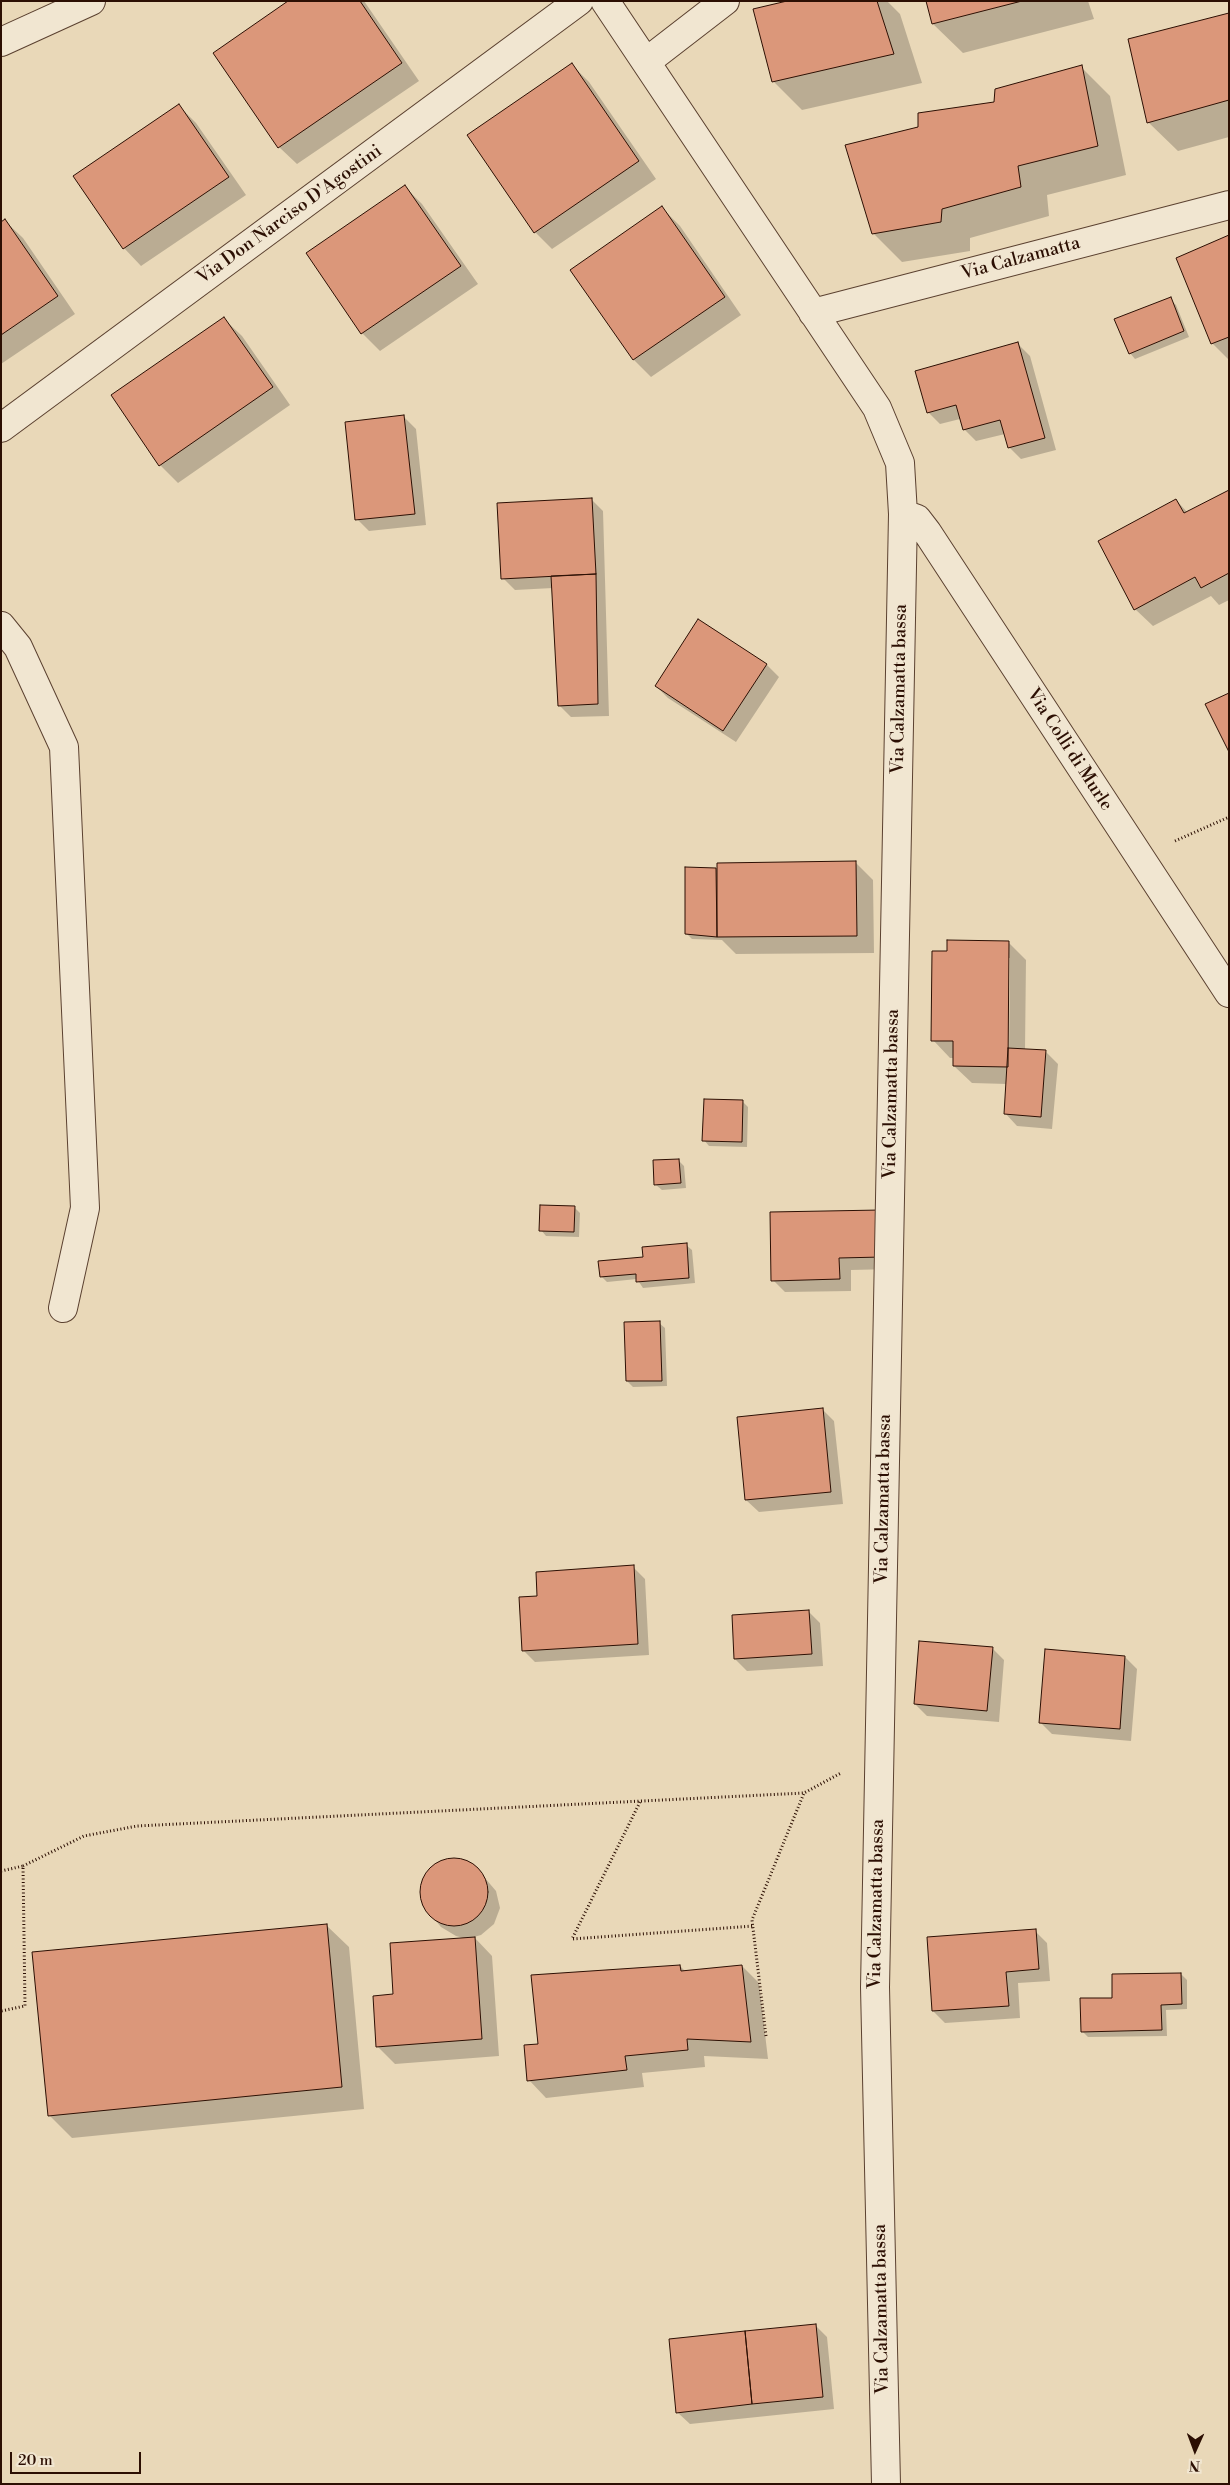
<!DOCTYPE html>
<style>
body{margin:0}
#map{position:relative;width:1230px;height:2485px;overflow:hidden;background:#e9d8b8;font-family:"Libre Bodoni",serif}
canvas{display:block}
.frame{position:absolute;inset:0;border:2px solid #2c0f03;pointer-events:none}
.north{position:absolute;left:1170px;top:2425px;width:50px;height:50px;-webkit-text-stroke:4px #f1e6d1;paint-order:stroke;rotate:182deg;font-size:14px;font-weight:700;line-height:20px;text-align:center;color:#2c0f03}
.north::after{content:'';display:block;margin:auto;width:18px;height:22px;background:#2c0f03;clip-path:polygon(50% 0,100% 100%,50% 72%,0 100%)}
.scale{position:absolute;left:10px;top:2452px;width:131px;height:22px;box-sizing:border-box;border:2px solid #2c0f03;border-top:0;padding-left:6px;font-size:15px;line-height:18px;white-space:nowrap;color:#2c0f03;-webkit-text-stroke:4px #f1e6d1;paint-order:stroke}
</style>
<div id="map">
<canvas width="1230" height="2485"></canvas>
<div class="frame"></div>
<div class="north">N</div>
<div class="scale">20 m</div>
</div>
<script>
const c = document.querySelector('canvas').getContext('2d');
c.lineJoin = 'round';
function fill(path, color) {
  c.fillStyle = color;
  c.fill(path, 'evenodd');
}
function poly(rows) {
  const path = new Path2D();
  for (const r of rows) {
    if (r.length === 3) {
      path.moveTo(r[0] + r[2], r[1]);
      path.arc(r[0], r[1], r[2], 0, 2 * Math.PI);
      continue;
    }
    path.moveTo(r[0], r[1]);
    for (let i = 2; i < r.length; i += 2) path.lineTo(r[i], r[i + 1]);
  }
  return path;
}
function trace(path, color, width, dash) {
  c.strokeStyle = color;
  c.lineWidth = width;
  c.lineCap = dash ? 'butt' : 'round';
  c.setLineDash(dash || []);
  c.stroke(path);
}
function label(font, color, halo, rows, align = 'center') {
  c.font = font + ' "Libre Bodoni",serif';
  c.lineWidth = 5;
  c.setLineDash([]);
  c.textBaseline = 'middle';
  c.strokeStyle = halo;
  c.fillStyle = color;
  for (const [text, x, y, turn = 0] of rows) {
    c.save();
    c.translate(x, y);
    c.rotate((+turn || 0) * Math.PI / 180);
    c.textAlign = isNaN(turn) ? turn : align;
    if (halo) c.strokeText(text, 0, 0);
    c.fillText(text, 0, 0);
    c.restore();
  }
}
fill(poly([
 [291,1,364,1,419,81,297,164,279,147],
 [793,1,887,1,900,14,922,83,802,110,773,81],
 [927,1,1088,1,1094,19,963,53,933,24],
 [1229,14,1229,137,1178,151,1148,122],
 [572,65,589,82,656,179,552,249,535,232],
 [1081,67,1110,96,1126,175,1047,195,1049,216,970,238,970,251,902,262,873,233,919,128,995,103],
 [179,106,196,123,246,195,141,266,124,248],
 [405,187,422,204,478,284,380,351,362,333,307,254],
 [662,208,680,226,741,315,651,377,634,360,572,270],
 [5,221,23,238,75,314,1,364,1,224],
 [1229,237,1229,360,1212,343],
 [1170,299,1176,305,1189,337,1135,359,1130,353],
 [224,319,242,336,290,405,178,483,160,465],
 [1018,344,1030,356,1056,450,1021,459,1009,447,1005,434,976,441,964,429,960,419,940,424,928,412],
 [404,417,416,429,426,525,369,531,357,519],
 [1229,491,1229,600,1219,605,1211,596,1153,626,1135,609,1176,500,1188,513],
 [591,499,603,511,609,716,571,717,559,705,553,588,515,590,503,578],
 [699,620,767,665,779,677,736,742,668,698,656,686],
 [855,862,873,880,874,953,736,954,722,940,692,939,686,933,716,869,718,871],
 [1008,942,1026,960,1025,1050,1046,1052,1058,1064,1052,1129,1017,1126,1005,1113,1007,1084,972,1083,954,1066,954,1058,950,1058,933,1040,949,952],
 [1007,958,1010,958,1009,1054,1007,1054],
 [742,1101,748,1107,747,1147,709,1146,704,1140],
 [678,1160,684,1166,686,1188,662,1190,656,1185],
 [574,1207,580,1213,579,1237,546,1236,541,1230],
 [892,1223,893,1269,851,1270,851,1291,785,1292,773,1280],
 [686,1245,692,1250,695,1283,643,1288,637,1279,607,1282,601,1276,644,1258],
 [659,1323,665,1328,667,1386,633,1387,627,1381],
 [822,1409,834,1421,843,1504,759,1512,746,1500,738,1418],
 [633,1567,645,1579,649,1655,535,1662,523,1650,539,1597],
 [808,1611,820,1623,823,1666,747,1671,735,1659],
 [992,1648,1004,1660,999,1722,927,1716,915,1704],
 [1125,1657,1137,1669,1131,1741,1052,1734,1040,1722],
 [447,1860,464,1861,479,1871,496,1891,500,1908,494,1924,481,1935,474,1937,492,1956,499,2056,395,2064,377,2046,394,1995,467,1939,456,1936,441,1927,424,1907,421,1890,426,1874],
 [326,1925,349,1947,364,2109,72,2138,49,2115],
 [1035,1931,1047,1943,1050,1981,1018,1983,1020,2018,945,2023,933,2011],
 [680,1966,686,1972,742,1966,759,1983,768,2059,704,2056,705,2067,642,2073,644,2087,546,2098,529,2080,539,2045],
 [1181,1974,1187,1980,1187,2009,1166,2010,1167,2036,1088,2037,1082,2031,1113,1999],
 [815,2325,827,2337,834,2409,690,2424,677,2412]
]), '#0003');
const building = poly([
 [288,1,360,1,402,63,278,148,213,53,288,1],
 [787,1,877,1,894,54,772,82,753,9,787,1],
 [926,1,1022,1,932,24,926,1],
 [1229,13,1229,100,1147,123,1128,39,1229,13],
 [572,63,639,161,534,233,467,135,572,63],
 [1082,65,1098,146,1018,166,1021,187,942,209,941,222,872,234,845,145,918,127,918,113,994,102,995,89,1082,65],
 [179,104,229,177,123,249,73,176,179,104],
 [405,185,461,266,361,334,306,253,405,185],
 [662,206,725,297,633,360,570,270,662,206],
 [5,219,58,296,1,335,1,222,5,219],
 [1229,235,1229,337,1211,344,1176,258,1229,235],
 [1171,297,1184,331,1129,354,1114,319,1171,297],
 [224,317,273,387,159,466,111,395,224,317],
 [1018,342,1045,438,1008,448,1000,420,963,430,956,405,927,413,915,371,1018,342],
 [404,415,415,514,355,520,345,422,404,415],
 [1229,490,1229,573,1201,588,1195,577,1134,610,1098,541,1176,499,1184,513,1229,490],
 [592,498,596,574,501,579,497,503,592,498],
 [596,574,598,704,558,706,551,576,596,574],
 [698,619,767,664,723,731,655,686,698,619],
 [1229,693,1229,752,1205,704,1229,693],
 [856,861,857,936,717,937,717,863,856,861],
 [685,867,716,868,717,937,685,934,685,867],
 [947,940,1009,941,1008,1067,953,1066,953,1041,931,1041,932,951,947,951,947,940],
 [1008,1048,1046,1050,1041,1117,1004,1114,1008,1048],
 [704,1099,743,1100,742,1142,702,1141,704,1099],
 [679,1159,681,1183,654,1185,653,1160,679,1159],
 [540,1205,575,1206,574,1232,539,1231,540,1205],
 [881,1210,882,1257,839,1258,840,1279,771,1281,770,1212,881,1210],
 [687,1243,689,1278,636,1282,636,1274,600,1277,598,1261,643,1257,642,1247,687,1243],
 [660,1321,662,1381,626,1381,624,1322,660,1321],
 [823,1408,831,1492,745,1500,737,1417,823,1408],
 [634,1565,638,1644,522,1651,519,1597,537,1596,536,1572,634,1565],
 [809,1610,812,1654,734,1659,732,1615,809,1610],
 [919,1641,993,1647,987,1711,914,1704,919,1641],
 [1045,1649,1125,1656,1120,1729,1039,1723,1045,1649],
 [454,1892,34],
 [327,1924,342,2087,48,2116,32,1952,327,1924],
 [1036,1929,1039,1969,1006,1972,1009,2006,932,2011,927,1937,1036,1929],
 [475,1937,482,2039,376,2047,373,1996,393,1994,390,1943,475,1937],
 [680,1965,681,1971,742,1965,751,2042,687,2039,688,2050,625,2056,627,2070,527,2081,524,2045,538,2044,531,1975,680,1965],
 [1181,1973,1182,2004,1161,2005,1162,2030,1081,2032,1080,1998,1112,1998,1112,1974,1181,1973],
 [816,2324,823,2397,752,2404,745,2331,816,2324],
 [745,2331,752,2404,676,2413,669,2339,745,2331]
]);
fill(building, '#db977a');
trace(building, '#2c0f03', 1);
const minor = poly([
 [605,1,877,408,900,463,903,514,875,1987,886,2484],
 [1,42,91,1],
 [646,62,725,1],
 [813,313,1229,205],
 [1,428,579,1],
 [903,514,917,519,927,532,1229,993],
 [1,626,18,647,64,747,85,1208,63,1308]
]);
trace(minor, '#5b4130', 30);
trace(poly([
 [1175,841,1229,817],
 [640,1802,572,1939,753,1926],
 [23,1866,84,1836,137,1826,804,1793,841,1773],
 [1,1871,23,1866,25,2006,1,2011],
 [766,2036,752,1920,804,1793]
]), '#2c0f03', 3, [1, 2.5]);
trace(minor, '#f1e6d1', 28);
label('18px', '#2c0f03', '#f1e6d1', [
 ["Via Don Narciso D'Agostini",290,215,-36],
 ["Via Calzamatta",1021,259,-15],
 ["Via Calzamatta bassa",900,689,-89],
 ["Via Colli di Murle",1069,750,57],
 ["Via Calzamatta bassa",892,1094,-89],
 ["Via Calzamatta bassa",884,1499,-89],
 ["Via Calzamatta bassa",877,1904,-89],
 ["Via Calzamatta bassa",882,2309,-91]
]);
</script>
